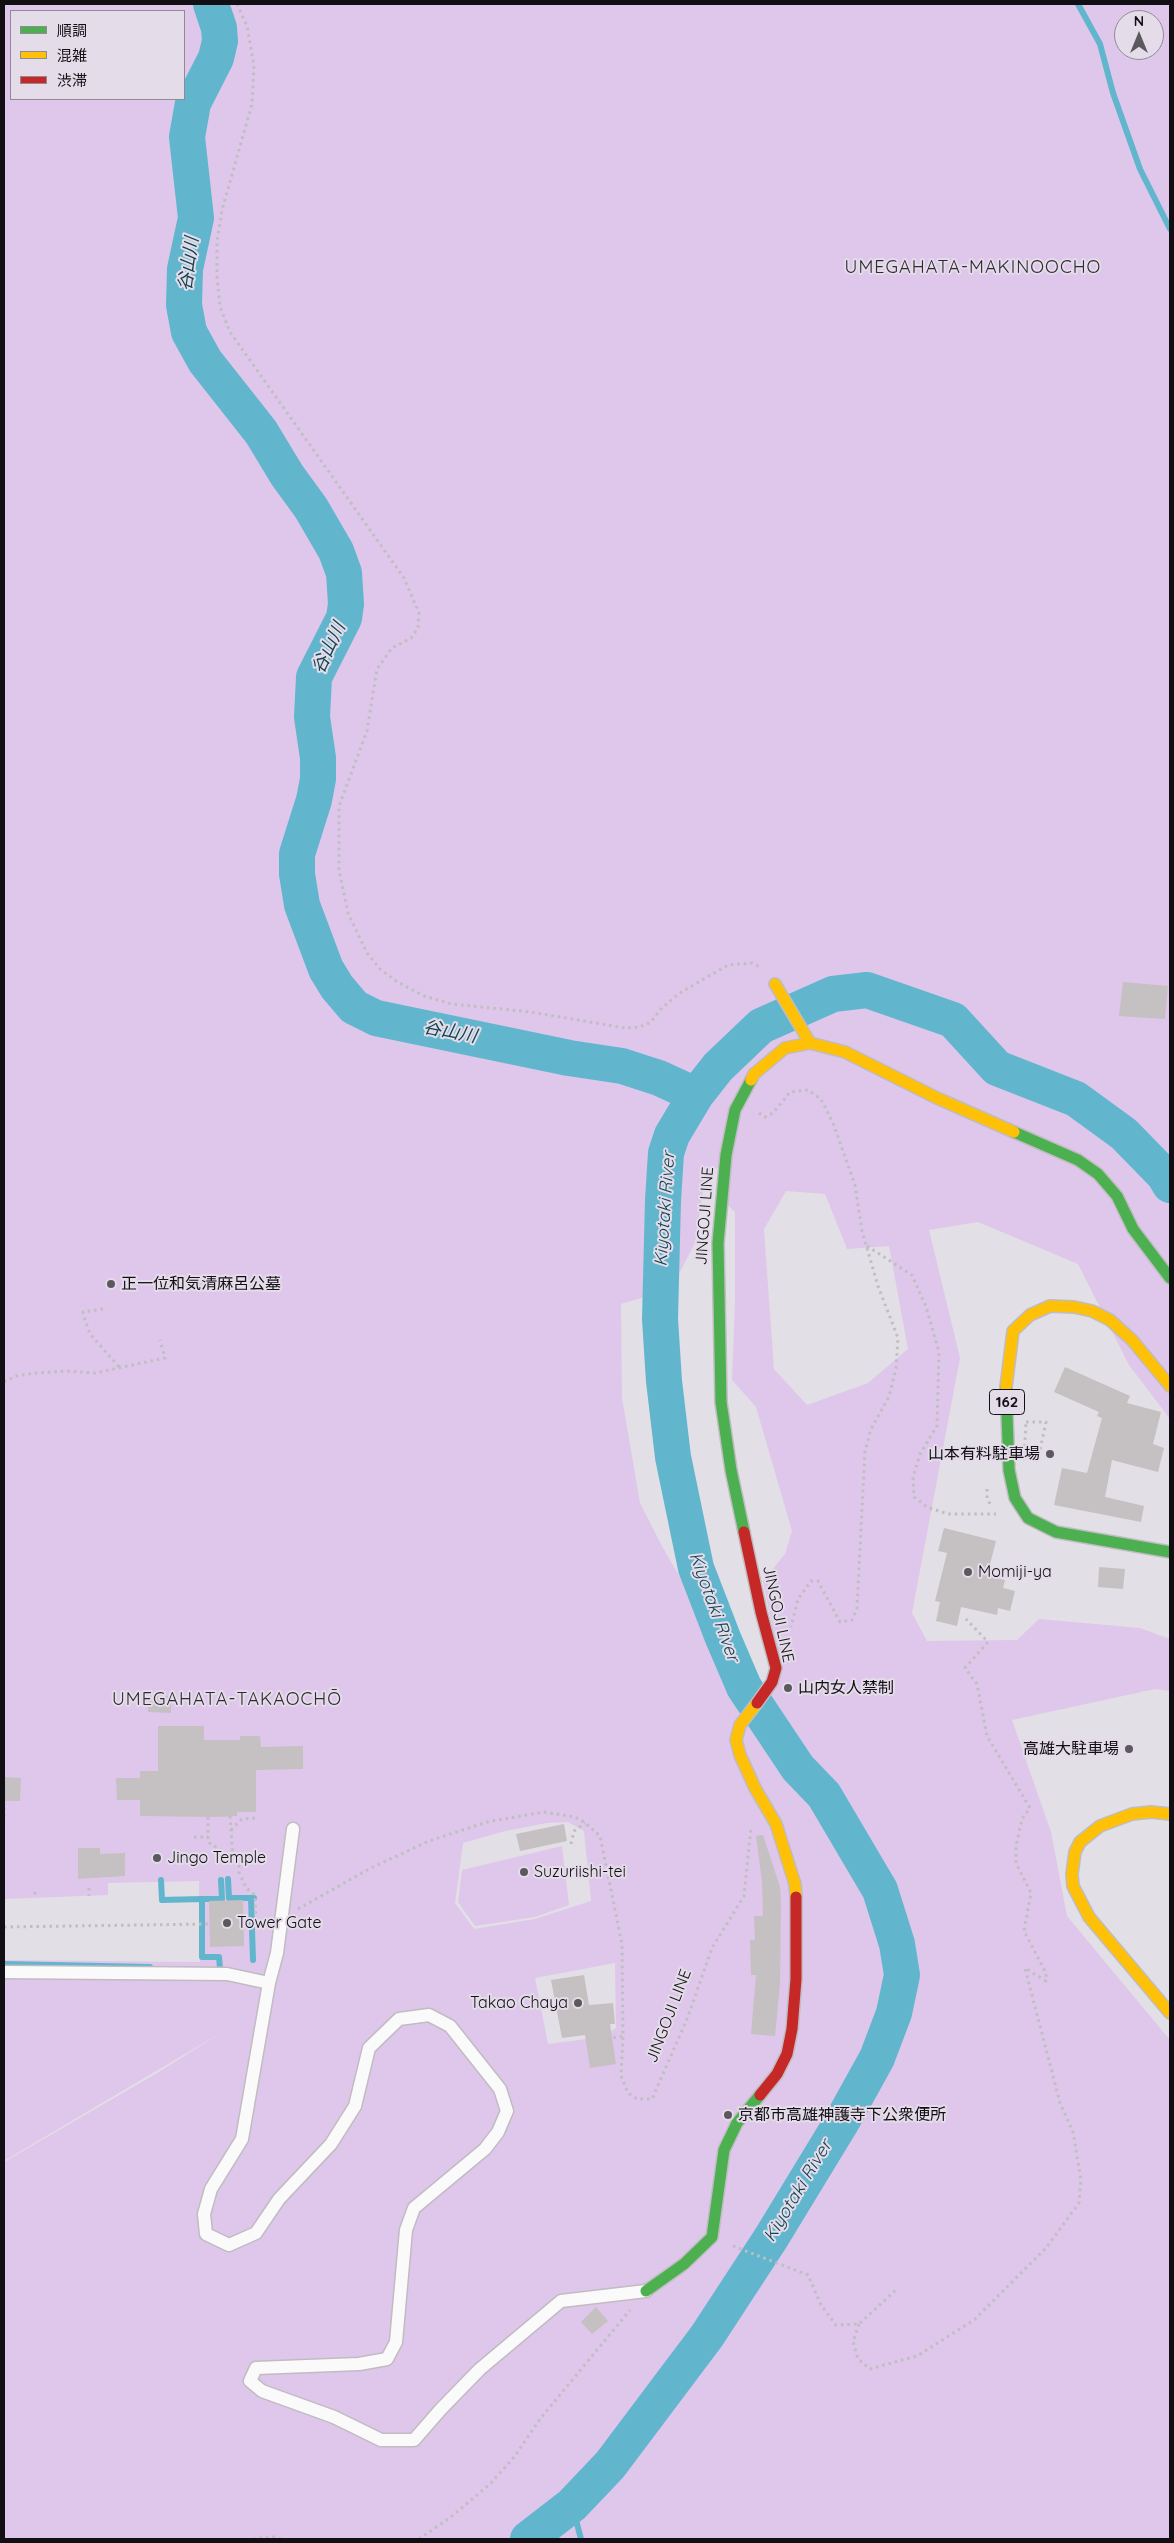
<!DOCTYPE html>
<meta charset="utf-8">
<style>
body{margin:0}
#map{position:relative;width:1174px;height:2543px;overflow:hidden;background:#e3dfe6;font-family:Quicksand,"Noto Sans JP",sans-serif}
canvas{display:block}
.frame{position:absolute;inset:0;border:5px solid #120f14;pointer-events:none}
.legend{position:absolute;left:10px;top:10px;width:175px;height:90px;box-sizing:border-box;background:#e4dce9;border:1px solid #908a94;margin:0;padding:6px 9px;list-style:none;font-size:15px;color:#120f14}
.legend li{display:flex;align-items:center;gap:10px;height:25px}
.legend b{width:25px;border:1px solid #908a94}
.north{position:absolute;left:1114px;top:10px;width:50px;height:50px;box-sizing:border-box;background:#e4dce9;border:1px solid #908a94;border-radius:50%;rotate:0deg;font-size:14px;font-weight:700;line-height:20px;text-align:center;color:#120f14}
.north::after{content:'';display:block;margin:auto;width:18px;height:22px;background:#5b585e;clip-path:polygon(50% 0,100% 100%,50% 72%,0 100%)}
</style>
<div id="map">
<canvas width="1174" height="2543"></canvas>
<div class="frame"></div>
<ul class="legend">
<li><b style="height:6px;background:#4caf50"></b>順調</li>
<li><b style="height:6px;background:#ffc107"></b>混雑</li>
<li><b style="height:6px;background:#c62828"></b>渋滞</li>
</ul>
<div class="north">N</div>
</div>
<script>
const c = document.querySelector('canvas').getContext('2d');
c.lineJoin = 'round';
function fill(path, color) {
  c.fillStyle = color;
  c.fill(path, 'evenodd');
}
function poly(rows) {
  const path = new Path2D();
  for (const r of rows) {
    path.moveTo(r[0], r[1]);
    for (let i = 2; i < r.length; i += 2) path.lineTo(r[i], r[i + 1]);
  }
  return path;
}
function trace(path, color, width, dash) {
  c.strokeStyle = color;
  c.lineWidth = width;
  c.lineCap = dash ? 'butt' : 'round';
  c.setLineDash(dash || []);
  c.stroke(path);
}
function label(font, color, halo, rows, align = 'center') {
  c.font = font + ' Quicksand,"Noto Sans JP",sans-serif';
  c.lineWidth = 4;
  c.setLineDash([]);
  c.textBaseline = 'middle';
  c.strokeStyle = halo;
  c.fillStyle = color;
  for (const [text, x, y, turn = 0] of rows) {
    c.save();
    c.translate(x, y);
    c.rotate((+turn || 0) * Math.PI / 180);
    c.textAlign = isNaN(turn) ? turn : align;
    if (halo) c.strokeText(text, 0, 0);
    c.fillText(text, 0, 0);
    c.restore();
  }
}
fill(poly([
 [4,4,1170,4,1170,1419,1129,1365,1078,1264,978,1222,929,1230,960,1358,912,1613,927,1641,1017,1640,1039,1619,1140,1628,1170,1639,1170,1691,1155,1689,1012,1720,1051,1832,1067,1916,1170,2040,1170,2539,4,2539,4,2162,157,2073,224,2031,4,2161,4,1960,200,1962,199,1881,108,1883,108,1895,4,1899],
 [11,11,184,11,184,99,11,99],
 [1124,20,1154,20,1154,50,1124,50],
 [720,1167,726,1203,735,1212,735,1303,732,1380,756,1407,792,1531,785,1554,763,1581,781,1669,743,1697,716,1639,663,1548,640,1503,622,1398,621,1304,671,1289,695,1243,704,1185,709,1171],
 [786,1191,825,1194,847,1249,889,1246,908,1349,868,1383,807,1405,774,1369,764,1229],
 [568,1822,584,1831,591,1901,535,1919,474,1929,455,1903,463,1843,505,1831,547,1823],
 [615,1963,616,2028,602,2037,548,2044,535,1978],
 [562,1846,569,1905,535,1917,475,1926,458,1902,462,1870]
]), '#dec7ea');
trace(poly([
 [1078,4,1100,44,1113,93,1140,169,1170,229],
 [228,1879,229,1898,254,1898],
 [161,1880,162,1900,202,1899,202,1957,219,1957,220,1968],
 [251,1898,253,1960],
 [202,1899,222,1899,221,1880],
 [4,1964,150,1967],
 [572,2505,581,2539]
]), '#61b6ce', 6);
trace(poly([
 [211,4,219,28,220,41,216,58,193,103,187,137,196,218,185,269,184,305,189,332,205,361,261,432,287,475,311,508,336,551,344,573,346,604,344,618,314,677,312,717,318,758,318,779,314,800,297,854,297,874,302,905,326,969,337,987,354,1007,376,1018,569,1058,622,1066,659,1078,696,1095],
 [528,2539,572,2505,610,2465,707,2336,771,2238,841,2123,877,2058,894,2013,902,1975,897,1944,880,1890,824,1795,798,1768,744,1687,723,1638,696,1568,673,1457,664,1381,660,1319,663,1200,666,1153,672,1135,696,1095,718,1067,761,1026,833,994,867,990,953,1020,997,1068,1076,1099,1124,1134,1164,1175,1170,1185]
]), '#61b6ce', 36);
fill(poly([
 [1123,982,1168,986,1165,1019,1119,1016],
 [1065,1367,1130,1396,1127,1403,1161,1412,1153,1444,1164,1448,1158,1472,1112,1460,1105,1497,1144,1506,1141,1522,1054,1505,1062,1468,1087,1473,1102,1418,1097,1416,1099,1412,1054,1392],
 [944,1528,996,1541,987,1576,1005,1580,1003,1588,1015,1591,1010,1611,998,1608,997,1615,961,1607,957,1626,936,1621,940,1602,935,1601,947,1553,938,1551],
 [1099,1567,1125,1569,1123,1589,1098,1587],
 [148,1696,171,1696,171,1713,148,1712],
 [158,1726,204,1726,204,1740,240,1740,240,1736,260,1736,261,1747,303,1746,303,1769,256,1770,256,1812,237,1812,237,1816,214,1817,140,1816,140,1800,117,1800,116,1778,140,1778,140,1771,158,1771],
 [4,1777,21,1778,20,1801,4,1801],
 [564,1824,567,1841,520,1851,516,1834],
 [763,1835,780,1887,781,1903,780,1984,775,2036,751,2034,756,1975,751,1975,750,1940,755,1940,754,1916,763,1916,762,1882,756,1836],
 [78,1848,100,1848,100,1854,125,1853,125,1876,78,1879],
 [243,1900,244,1946,210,1947,209,1901],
 [584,1975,589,2005,613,2003,615,2024,610,2024,616,2064,590,2068,585,2035,562,2038,551,1980],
 [596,2307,608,2321,592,2334,581,2322]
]), '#c5c0c1');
const lane = poly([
 [293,1829,277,1953,269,1983,242,2139,211,2189,204,2214,206,2234,229,2245,256,2233,279,2199,331,2144,355,2106,369,2048,399,2019,429,2015,450,2026,500,2089,507,2111,498,2132,485,2149,414,2208,406,2230,396,2342,387,2359,359,2364,256,2368,250,2381,262,2391,334,2417,381,2440,414,2440,441,2409,480,2369,561,2301,646,2291],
 [4,1972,227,1974,269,1983]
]);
const fast = poly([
 [1014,1132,1078,1160,1098,1174,1117,1196,1133,1229,1170,1278],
 [1006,1387,1009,1470,1015,1498,1028,1518,1056,1532,1170,1552],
 [744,1532,731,1470,721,1402,718,1243,726,1155,735,1110,751,1080],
 [646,2291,684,2264,712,2237,724,2150,737,2123,760,2095]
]);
const slow = poly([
 [775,984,810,1043],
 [751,1080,754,1074,785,1048,810,1043,845,1052,937,1098,1014,1132],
 [1006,1387,1013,1331,1030,1315,1050,1306,1074,1307,1092,1311,1110,1320,1132,1340,1170,1386],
 [757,1703,740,1725,736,1740,740,1755,755,1788,776,1824,795,1884,796,1897],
 [1170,1814,1151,1812,1132,1814,1100,1826,1080,1842,1075,1852,1072,1874,1073,1886,1089,1917,1170,2013]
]);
const jam = poly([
 [744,1532,761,1612,776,1668,772,1682,757,1703],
 [760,2095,777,2074,787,2054,792,2029,796,1979,796,1897]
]);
trace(lane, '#bfbcc2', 15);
trace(fast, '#bfbcc2', 14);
trace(slow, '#bfbcc2', 14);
trace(jam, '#bfbcc2', 14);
trace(poly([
 [237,4,247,26,254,65,252,104,222,210,217,241,217,277,220,307,230,332,404,578,419,613,418,628,411,638,392,648,377,669,367,731,339,806,339,870,348,913,367,953,380,969,396,981,424,996,452,1004,531,1012,625,1028,640,1027,651,1022,660,1010,678,994,728,965,752,963,760,967],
 [759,1113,765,1117,773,1113,790,1092,808,1090,821,1099,833,1123,855,1185,862,1231,878,1286,898,1338,896,1368,889,1397,871,1429,865,1451,857,1608,852,1620,840,1622,818,1581,811,1581,798,1599,791,1627],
 [867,1246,912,1275,926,1307,939,1352,937,1426,920,1454,913,1477,914,1497,927,1507,948,1514,996,1514],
 [103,1309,83,1312,84,1317,90,1334,121,1369],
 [4,1382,16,1376,36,1373,67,1371,95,1373,165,1358,160,1340],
 [1026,1422,1046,1422,1038,1459,1024,1459,1026,1422],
 [987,1489,987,1498,990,1504],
 [230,1816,233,1858],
 [4,1817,4,1808],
 [208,1817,208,1842,239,1862,239,1872,246,1888,255,1895,256,1923],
 [231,1830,242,1819,257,1818],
 [194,1837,208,1837],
 [571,1844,574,1831,585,1823],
 [89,1888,89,1896],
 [35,1892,35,1897],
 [298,1909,369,1869,429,1841,487,1822,544,1812,575,1817,584,1822,600,1836,622,1944,623,2036,621,2076,628,2093,637,2099,652,2099,687,2019,712,1948,744,1896,751,1828],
 [244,1923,266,1921],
 [4,1927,210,1924],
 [607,2039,623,2036],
 [733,2246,808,2275,821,2305,836,2325,859,2324,898,2288],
 [859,2324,853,2342,858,2359,870,2369,917,2356,974,2320,1046,2248,1079,2203,1081,2180,1073,2132,1060,2103,1025,1968,1046,1981,1046,1973,1024,1931,1031,1893,1016,1863,1016,1846,1022,1819,1030,1808,987,1736,977,1684,965,1668,988,1642,966,1619],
 [253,2539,273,2537,281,2539],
 [419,2539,451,2517,490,2484,515,2456,540,2419,630,2310]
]), '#bfbec1', 3, [2.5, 4]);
trace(lane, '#fbfafb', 12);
trace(fast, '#4caf50', 11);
trace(slow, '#ffc107', 11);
trace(jam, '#c62828', 11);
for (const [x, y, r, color] of [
 [111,1284,5,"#5b585e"],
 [1050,1454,5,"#5b585e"],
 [968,1572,5,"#5b585e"],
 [788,1688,5,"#5b585e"],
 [1129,1749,5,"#5b585e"],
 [157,1858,5,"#5b585e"],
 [524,1872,5,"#5b585e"],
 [227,1923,5,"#5b585e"],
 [578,2003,5,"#5b585e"],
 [728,2115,5,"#5b585e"]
]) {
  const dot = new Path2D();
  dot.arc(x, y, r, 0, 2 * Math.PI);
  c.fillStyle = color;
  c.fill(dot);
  trace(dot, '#e4dce9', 2);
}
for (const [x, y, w] of [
 [1007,1402,35]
]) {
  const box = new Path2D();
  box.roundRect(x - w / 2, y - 12.5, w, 25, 4);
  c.fillStyle = '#e4dce9';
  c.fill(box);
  trace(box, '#120f14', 1);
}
label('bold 15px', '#120f14', null, [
 ["162",1007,1402]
]);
label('16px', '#120f14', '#e4dce9', [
 ["JINGOJI LINE",705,1216,-86],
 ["JINGOJI LINE",778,1614,78],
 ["JINGOJI LINE",669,2016,-69]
]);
label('16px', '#120f14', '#e4dce9', [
 ["正一位和気清麻呂公墓",121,1284],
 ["山本有料駐車場",1040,1454,"right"],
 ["Momiji-ya",978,1572],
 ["山内女人禁制",798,1688],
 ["高雄大駐車場",1119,1749,"right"],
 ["Jingo Temple",167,1858],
 ["Suzuriishi-tei",534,1872],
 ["Tower Gate",237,1923],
 ["Takao Chaya",568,2003,"right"],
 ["京都市高雄神護寺下公衆便所",738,2115]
], 'left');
label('italic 18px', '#134552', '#e4dce9', [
 ["谷山川",189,264,-82],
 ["谷山川",329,648,-65],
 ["谷山川",450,1032,11],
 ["Kiyotaki River",665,1209,-86],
 ["Kiyotaki River",714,1607,70],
 ["Kiyotaki River",798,2191,-59]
]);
c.letterSpacing = '1px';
label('18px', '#302a34', '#e4dce9', [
 ["UMEGAHATA-MAKINOOCHO",973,268],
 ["UMEGAHATA-TAKAOCHŌ",227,1700]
]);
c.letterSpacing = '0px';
</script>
